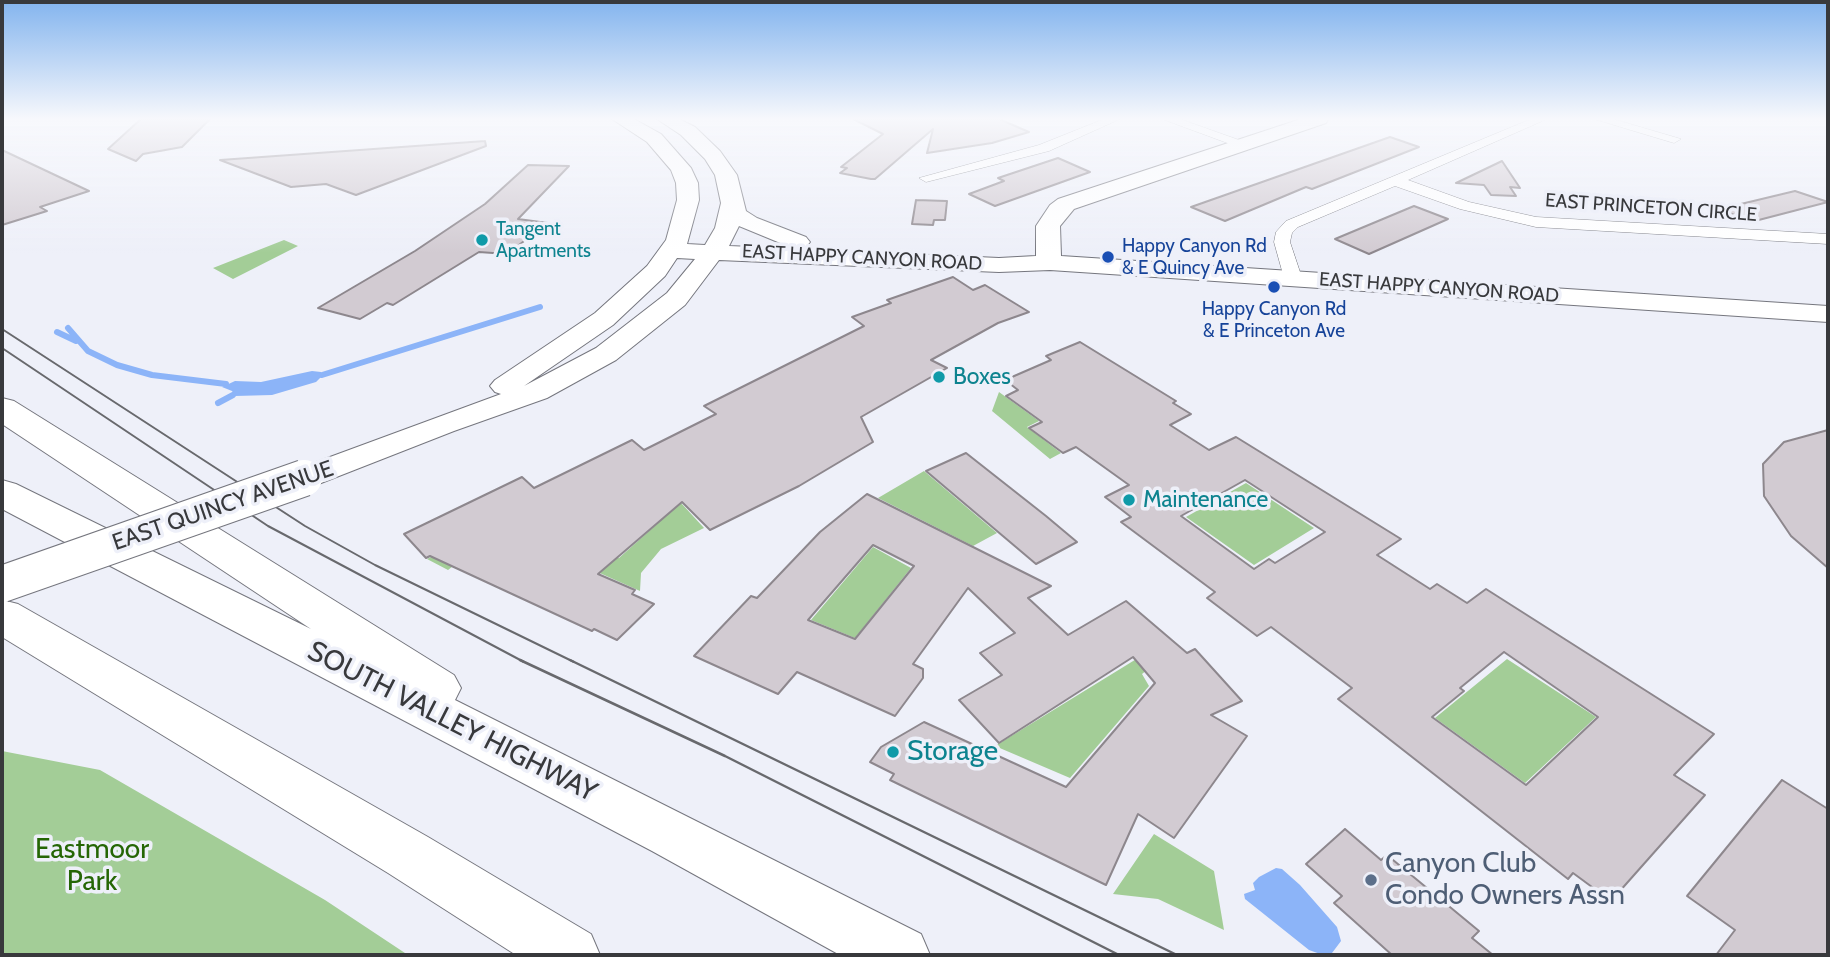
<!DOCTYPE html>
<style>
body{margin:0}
#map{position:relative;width:1830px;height:957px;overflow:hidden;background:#eef0f9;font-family:Cabin,sans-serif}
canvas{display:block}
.frame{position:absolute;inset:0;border:4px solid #38393c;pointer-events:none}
</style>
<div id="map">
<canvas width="1830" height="957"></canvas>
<div class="frame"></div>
</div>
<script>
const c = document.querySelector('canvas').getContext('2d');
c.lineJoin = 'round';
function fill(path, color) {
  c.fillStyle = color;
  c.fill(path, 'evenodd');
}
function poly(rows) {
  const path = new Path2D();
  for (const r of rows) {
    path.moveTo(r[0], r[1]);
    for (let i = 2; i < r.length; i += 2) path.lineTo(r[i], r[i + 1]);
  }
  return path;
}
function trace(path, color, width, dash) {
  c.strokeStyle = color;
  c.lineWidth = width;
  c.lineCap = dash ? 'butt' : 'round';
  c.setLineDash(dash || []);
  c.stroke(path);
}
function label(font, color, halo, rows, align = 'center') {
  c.font = font + ' Cabin,sans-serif';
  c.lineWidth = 7;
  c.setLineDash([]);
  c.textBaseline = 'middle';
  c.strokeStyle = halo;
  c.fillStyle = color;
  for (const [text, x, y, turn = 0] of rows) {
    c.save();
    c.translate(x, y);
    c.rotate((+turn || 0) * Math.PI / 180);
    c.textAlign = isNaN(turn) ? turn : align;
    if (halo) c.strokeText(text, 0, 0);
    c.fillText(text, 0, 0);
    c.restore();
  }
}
fill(poly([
 [284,240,298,246,233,279,213,268],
 [999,392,1039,421,1027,427,1061,453,1050,459,992,411],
 [924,471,997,533,973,546,878,498],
 [1246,483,1314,528,1254,565,1186,517],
 [572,488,651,518,681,503,704,528,661,549,641,573,640,591,501,529,448,570,427,559,552,496,529,519,619,558,657,524],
 [873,547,911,568,855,638,811,620],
 [1164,642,1152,666,1142,674,1149,686,1070,778,995,746],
 [1507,659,1596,717,1525,783,1435,718],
 [2,751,100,770,325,900,408,955,2,955],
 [1154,834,1214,871,1224,930,1158,899,1113,894]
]), '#a3cd97');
fill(poly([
 [312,371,321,372,322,376,316,382,272,395,235,396,232,391,222,387,235,381,261,382],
 [1276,868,1282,869,1300,885,1337,927,1341,941,1332,953,1323,955,1309,950,1245,899,1244,894,1255,890,1253,883,1259,877]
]), '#8cb4f8');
trace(poly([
 [68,328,88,351,117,365,152,375,226,384],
 [57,332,76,341],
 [322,375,540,307],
 [218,403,233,395]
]), '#8cb4f8', 6);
const building = poly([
 [141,119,210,119,182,147,143,154,136,161,108,149,141,119],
 [853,119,999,119,1029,132,992,143,927,153,933,129,875,179,871,179,840,173,847,168,841,167,883,134,853,119],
 [1390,137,1419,147,1312,189,1306,187,1225,221,1191,207,1390,137],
 [485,141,486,146,356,195,326,184,291,187,220,160,485,141],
 [2,150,89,191,40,207,47,211,2,225,2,150],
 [1058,158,1090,172,995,206,969,194,1004,181,998,178,1058,158],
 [1502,161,1520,188,1510,187,1516,196,1491,195,1484,185,1456,183,1502,161],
 [528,165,569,166,518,219,548,223,507,254,479,252,393,305,387,303,360,319,318,308,415,251,485,204,528,165],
 [1795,191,1828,202,1751,222,1720,209,1795,191],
 [916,200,947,201,945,220,934,220,933,225,912,224,916,200],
 [1414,206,1448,219,1369,254,1335,239,1414,206],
 [953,277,973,290,985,285,1029,312,998,323,931,360,947,368,861,417,873,442,799,486,710,530,682,502,598,574,635,590,632,594,654,604,617,640,594,629,592,631,430,556,426,558,404,534,522,477,534,488,632,440,644,450,716,414,704,406,864,326,852,317,891,303,887,300,953,277],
 [1080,342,1176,401,1173,403,1191,414,1170,425,1209,450,1236,437,1401,539,1377,555,1430,589,1437,584,1467,603,1486,589,1714,734,1674,775,1705,795,1611,901,1573,873,1568,879,1338,699,1352,688,1271,627,1257,636,1207,598,1215,592,1121,522,1131,517,1105,497,1129,485,1076,447,1063,453,1029,428,1042,422,1006,396,1018,390,1005,380,1051,360,1046,356,1080,342],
 [1245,480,1325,532,1275,563,1269,559,1254,569,1181,516,1245,480],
 [1504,652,1598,717,1526,785,1432,717,1464,691,1460,688,1504,652],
 [1828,430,1828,568,1791,536,1764,496,1763,464,1784,442,1828,430],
 [966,453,1046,516,1077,542,1036,564,926,471,966,453],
 [867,494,1051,586,1028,598,1068,635,1126,601,1187,653,1195,649,1242,701,1211,715,1247,736,1174,838,1138,814,1106,885,890,780,894,774,870,762,881,747,924,722,1066,787,1155,683,1133,657,999,743,959,700,1002,675,980,653,1015,633,968,588,913,664,923,669,923,678,895,716,797,672,778,694,694,656,751,596,757,598,820,532,867,494],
 [873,545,914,566,855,639,808,620,873,545],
 [1782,780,1828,809,1828,955,1716,955,1735,930,1687,896,1782,780],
 [1345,829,1381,860,1387,855,1479,931,1472,938,1493,955,1392,955,1334,903,1342,896,1306,864,1345,829]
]);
fill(building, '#d2cbd2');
trace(building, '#8d878d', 2);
const street = poly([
 [1104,119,1120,119,1049,151,926,182,919,178,1039,145,1104,119],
 [1162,119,1180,119,1253,145,1241,148,1162,119],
 [1531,119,1547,119,1408,180,1469,202,1536,217,1828,234,1828,244,1536,227,1460,209,1395,186,1298,227,1292,233,1290,242,1302,278,1293,283,1284,278,1274,242,1276,232,1286,221,1531,119],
 [1594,119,1613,119,1681,139,1674,143,1594,119]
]);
const secondary = poly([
 [612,119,634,119,661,134,691,168,698,183,699,200,687,244,705,245,715,228,721,203,715,175,705,159,681,135,657,119,679,119,695,127,720,151,737,175,746,211,757,218,806,237,810,242,806,247,798,249,999,258,1036,256,1036,226,1050,205,1058,199,1301,119,1328,119,1326,123,1074,209,1060,226,1061,256,1828,306,1828,322,1050,270,999,272,719,260,685,305,616,360,547,398,454,431,316,485,304,488,292,485,287,478,292,471,501,394,495,392,490,386,495,380,595,313,647,266,666,240,677,200,676,183,671,170,647,142,612,119],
 [739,226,790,247,798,249,729,246,739,226],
 [677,258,695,259,667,293,596,348,524,386,613,325,665,276,677,258]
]);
const highway = poly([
 [2,398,14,401,454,675,461,688,455,700,921,934,930,955,840,955,652,851,2,509,2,480,16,484,311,629,2,424,2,398],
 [2,600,18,604,428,837,591,934,600,955,516,955,388,873,2,637,2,600]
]);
trace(street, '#75767e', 1);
trace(secondary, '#75767e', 2);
trace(highway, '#75767e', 2);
fill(street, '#fff');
fill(secondary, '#fff');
fill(highway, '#fff');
trace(poly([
 [2,329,305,526,375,565,574,662],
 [2,348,268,526,524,662]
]), '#68696d', 2);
trace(poly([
 [520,660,725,756,1119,955],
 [570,660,1177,955]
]), '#68696d', 2.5);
const secondaryBridge = poly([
 [2,584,304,478]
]);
trace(secondaryBridge, '#75767e', 38, []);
trace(secondaryBridge, '#fff', 36);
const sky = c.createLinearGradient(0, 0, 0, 253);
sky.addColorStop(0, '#83b4ee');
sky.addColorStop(0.47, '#f7f8fc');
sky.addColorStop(1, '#f7f8fc00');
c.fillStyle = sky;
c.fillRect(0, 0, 1830, 253);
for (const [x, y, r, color] of [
 [482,240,7,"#0f9aa8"],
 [1108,257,7,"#1a4fb4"],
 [1274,287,7,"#1a4fb4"],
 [939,377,7,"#0f9aa8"],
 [1129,500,7,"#0f9aa8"],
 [893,752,7,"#0f9aa8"],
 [1371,880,7,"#5c6f8a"]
]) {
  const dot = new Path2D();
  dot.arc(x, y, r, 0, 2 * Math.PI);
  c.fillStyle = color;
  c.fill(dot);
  trace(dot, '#eef0f9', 2.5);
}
label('19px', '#38393c', '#eef0f9', [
 ["EAST PRINCETON CIRCLE",1651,208,4],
 ["EAST HAPPY CANYON ROAD",862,258,3],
 ["EAST HAPPY CANYON ROAD",1439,288,4]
]);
label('19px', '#0d838f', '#eef0f9', [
 ["Tangent",496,229],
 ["Apartments",496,251]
], 'left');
label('19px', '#164399', '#eef0f9', [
 ["Happy Canyon Rd",1122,246],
 ["& E Quincy Ave",1122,268],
 ["Happy Canyon Rd",1274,309,"center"],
 ["& E Princeton Ave",1274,331,"center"]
], 'left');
label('23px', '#0d838f', '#eef0f9', [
 ["Boxes",953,377],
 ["Maintenance",1143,500]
], 'left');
label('23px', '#38393c', '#eef0f9', [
 ["EAST QUINCY AVENUE",223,506,-19]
]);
label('28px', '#38393c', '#eef0f9', [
 ["SOUTH VALLEY HIGHWAY",452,722,27]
]);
label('28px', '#0d838f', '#eef0f9', [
 ["Storage",907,752]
], 'left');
label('28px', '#256605', '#eef0f9', [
 ["Eastmoor",92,850],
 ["Park",92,882]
]);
label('28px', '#4e5e75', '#eef0f9', [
 ["Canyon Club",1385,864],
 ["Condo Owners Assn",1385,896]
], 'left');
</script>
